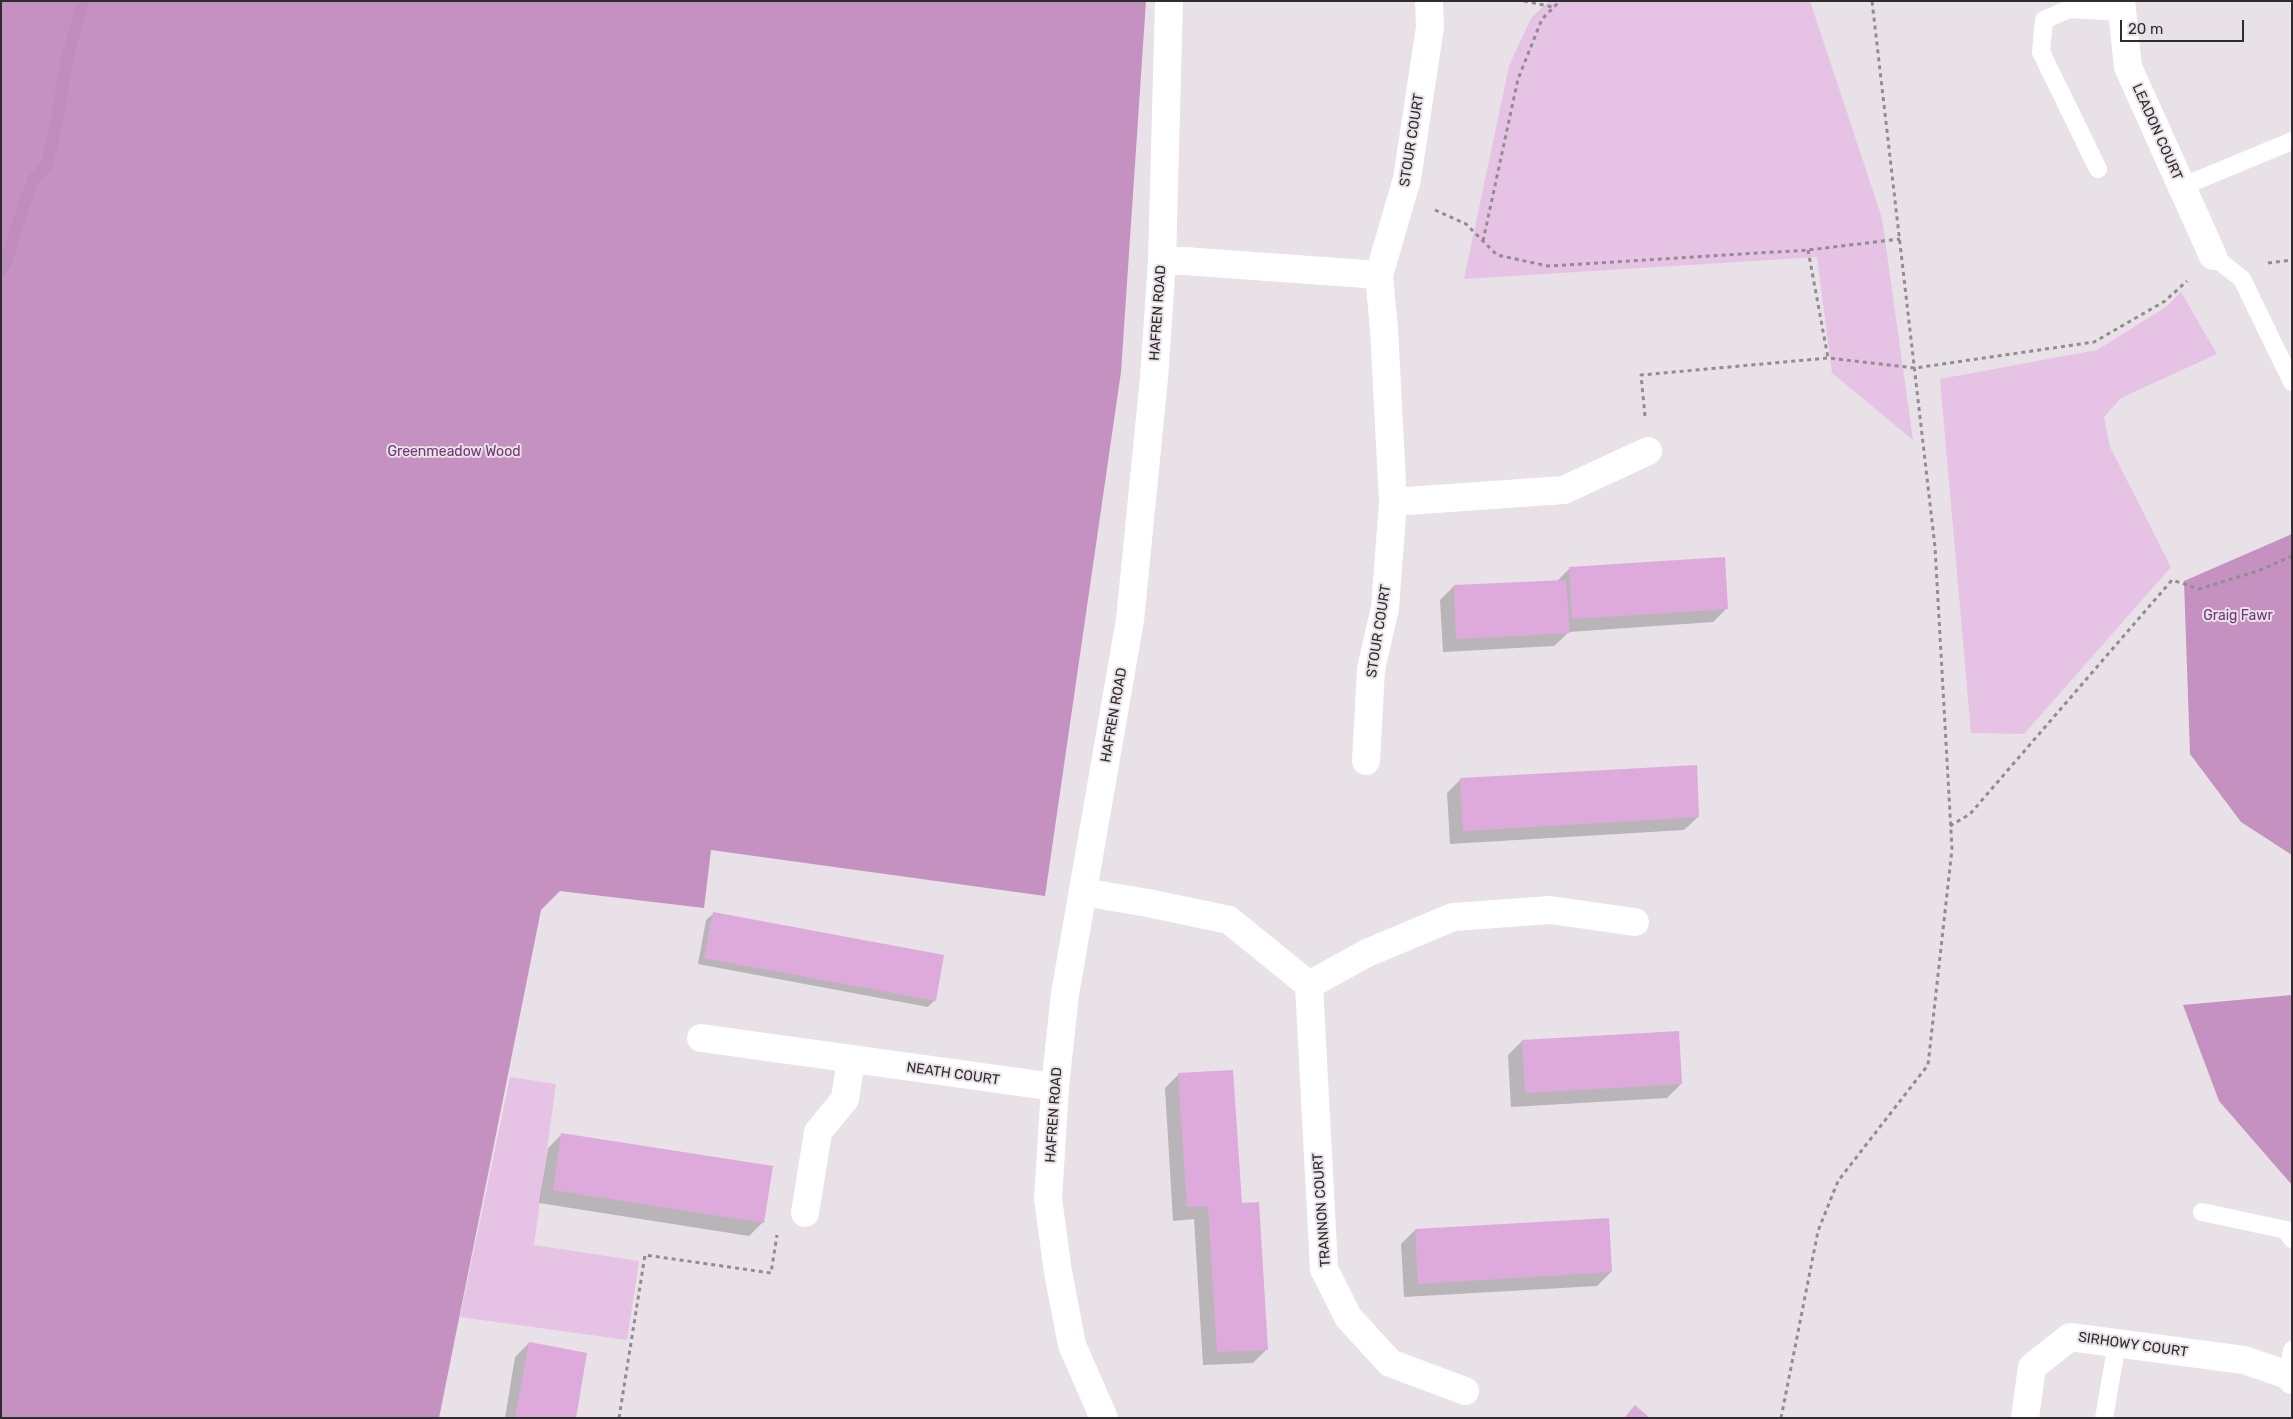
<!DOCTYPE html>
<style>
body{margin:0}
#map{position:relative;width:2293px;height:1419px;overflow:hidden;background:#e8e1e7;font-family:Rubik,sans-serif}
canvas{display:block}
.frame{position:absolute;inset:0;border:2px solid #2f2c2f;pointer-events:none}
.scale{position:absolute;left:2120px;top:20px;width:124px;height:22px;box-sizing:border-box;border:2px solid #2f2c2f;border-top:0;padding-left:6px;font-size:15px;line-height:18px;white-space:nowrap;color:#2f2c2f;-webkit-text-stroke:4px #e8e1e7;paint-order:stroke}
</style>
<div id="map">
<canvas width="2293" height="1419"></canvas>
<div class="frame"></div>
<div class="scale">20 m</div>
</div>
<script>
const c = document.querySelector('canvas').getContext('2d');
c.lineJoin = 'round';
function fill(path, color) {
  c.fillStyle = color;
  c.fill(path, 'evenodd');
}
function poly(rows) {
  const path = new Path2D();
  for (const r of rows) {
    path.moveTo(r[0], r[1]);
    for (let i = 2; i < r.length; i += 2) path.lineTo(r[i], r[i + 1]);
  }
  return path;
}
function trace(path, color, width, dash) {
  c.strokeStyle = color;
  c.lineWidth = width;
  c.lineCap = dash ? 'butt' : 'round';
  c.setLineDash(dash || []);
  c.stroke(path);
}
function label(font, color, halo, rows, align = 'center') {
  c.font = font + ' Rubik,sans-serif';
  c.lineWidth = 4;
  c.setLineDash([]);
  c.textBaseline = 'middle';
  c.strokeStyle = halo;
  c.fillStyle = color;
  for (const [text, x, y, turn = 0] of rows) {
    c.save();
    c.translate(x, y);
    c.rotate((+turn || 0) * Math.PI / 180);
    c.textAlign = isNaN(turn) ? turn : align;
    if (halo) c.strokeText(text, 0, 0);
    c.fillText(text, 0, 0);
    c.restore();
  }
}
fill(poly([
 [1549,1,1810,1,1882,218,1913,440,1832,373,1817,257,1464,279,1509,66,1531,18],
 [2181,292,2217,354,2121,398,2104,417,2110,447,2171,567,2024,734,1971,733,1940,379,2097,350,2166,307],
 [510,1077,556,1084,534,1245,639,1261,627,1340,460,1317]
]), '#e6c3e4');
fill(poly([
 [1,1,1146,1,1121,372,1045,896,711,850,704,908,560,891,541,910,439,1418,1,1418],
 [2292,534,2292,855,2241,822,2190,754,2184,581],
 [2292,995,2292,1185,2219,1101,2183,1005]
]), '#c491c1');
fill(poly([
 [1569,569,1727,608,1713,622,1569,632,1554,646,1443,652,1440,600,1454,586,1557,581],
 [1461,779,1698,817,1684,830,1450,844,1447,793],
 [713,914,935,1000,928,1007,698,964,706,920],
 [1522,1041,1681,1084,1667,1098,1511,1107,1508,1055],
 [1179,1074,1240,1205,1267,1349,1253,1363,1203,1365,1194,1219,1173,1221,1165,1088],
 [562,1134,763,1222,749,1236,539,1203,548,1148],
 [1415,1230,1611,1272,1597,1286,1404,1297,1401,1244],
 [529,1343,575,1418,505,1418,515,1357]
]), '#0003');
trace(poly([
 [1,270,5,265,26,199,34,179,47,165,56,125,67,59,83,1]
]), '#bf8dbc', 12);
fill(poly([
 [1725,557,1728,609,1572,619,1569,567],
 [1566,580,1570,633,1456,639,1454,585],
 [1697,765,1699,817,1463,831,1460,778],
 [713,912,944,955,936,1001,704,958],
 [1679,1031,1682,1084,1525,1093,1522,1040],
 [1233,1070,1242,1203,1259,1202,1268,1350,1217,1352,1208,1206,1187,1207,1178,1073],
 [561,1133,773,1166,764,1223,553,1190],
 [1609,1218,1612,1272,1418,1284,1415,1229],
 [529,1342,587,1353,576,1418,515,1418],
 [1635,1405,1650,1418,1624,1418]
]), '#ddaadb');
trace(poly([
 [1524,1,1553,7],
 [1435,210,1466,224,1497,255,1548,266,1808,250,1900,239],
 [1483,241,1518,79,1542,19,1560,1],
 [1808,250,1828,358],
 [2268,263,2292,260],
 [1645,416,1641,375,1828,358,1915,368,2094,342,2165,301,2187,281],
 [1950,826,1970,814,2172,580,2199,589,2258,571,2292,556],
 [619,1418,645,1255,771,1273,777,1235],
 [1781,1418,1818,1231,1838,1181,1928,1065,1952,849,1935,547,1872,1]
]), '#928c91', 3, [4, 4]);
trace(poly([
 [2098,169,2041,52,2044,20,2069,9,2122,12],
 [2181,187,2292,141],
 [2213,256,2242,279,2292,382],
 [2202,1212,2286,1230,2292,1239],
 [2288,1375,2292,1350],
 [2104,1418,2117,1343]
]), '#fff', 18);
trace(poly([
 [2121,1,2128,67,2213,256],
 [1162,261,1184,261,1379,275],
 [1393,502,1564,490,1648,451],
 [1366,761,1371,669,1385,608,1393,502,1384,329,1379,275,1407,179,1430,27,1429,1],
 [1083,892,1148,903,1229,920,1309,985],
 [701,1038,1055,1087],
 [805,1213,818,1132,845,1099,851,1060],
 [1465,1391,1390,1363,1348,1317,1324,1269,1309,985,1367,953,1453,917,1550,910,1635,922],
 [2025,1418,2032,1367,2070,1337,2244,1360,2288,1375,2292,1380]
]), '#fff', 28);
trace(poly([
 [1104,1418,1072,1345,1058,1272,1048,1199,1055,1087,1065,994,1130,620,1154,378,1162,261,1169,1]
]), '#fff', 28);
label('14px', '#2f2c2f', '#e8e1e7', [
 ["LEADON COURT",2157,132,66],
 ["STOUR COURT",1412,140,-81],
 ["HAFREN ROAD",1158,313,-86],
 ["STOUR COURT",1379,631,-81],
 ["HAFREN ROAD",1114,715,-80],
 ["NEATH COURT",953,1074,8],
 ["HAFREN ROAD",1054,1115,-86],
 ["TRANNON COURT",1322,1210,-94],
 ["SIRHOWY COURT",2133,1345,8]
]);
label('14px', '#723571', '#e8e1e7', [
 ["Greenmeadow Wood",454,452],
 ["Graig Fawr",2238,616]
]);
</script>
